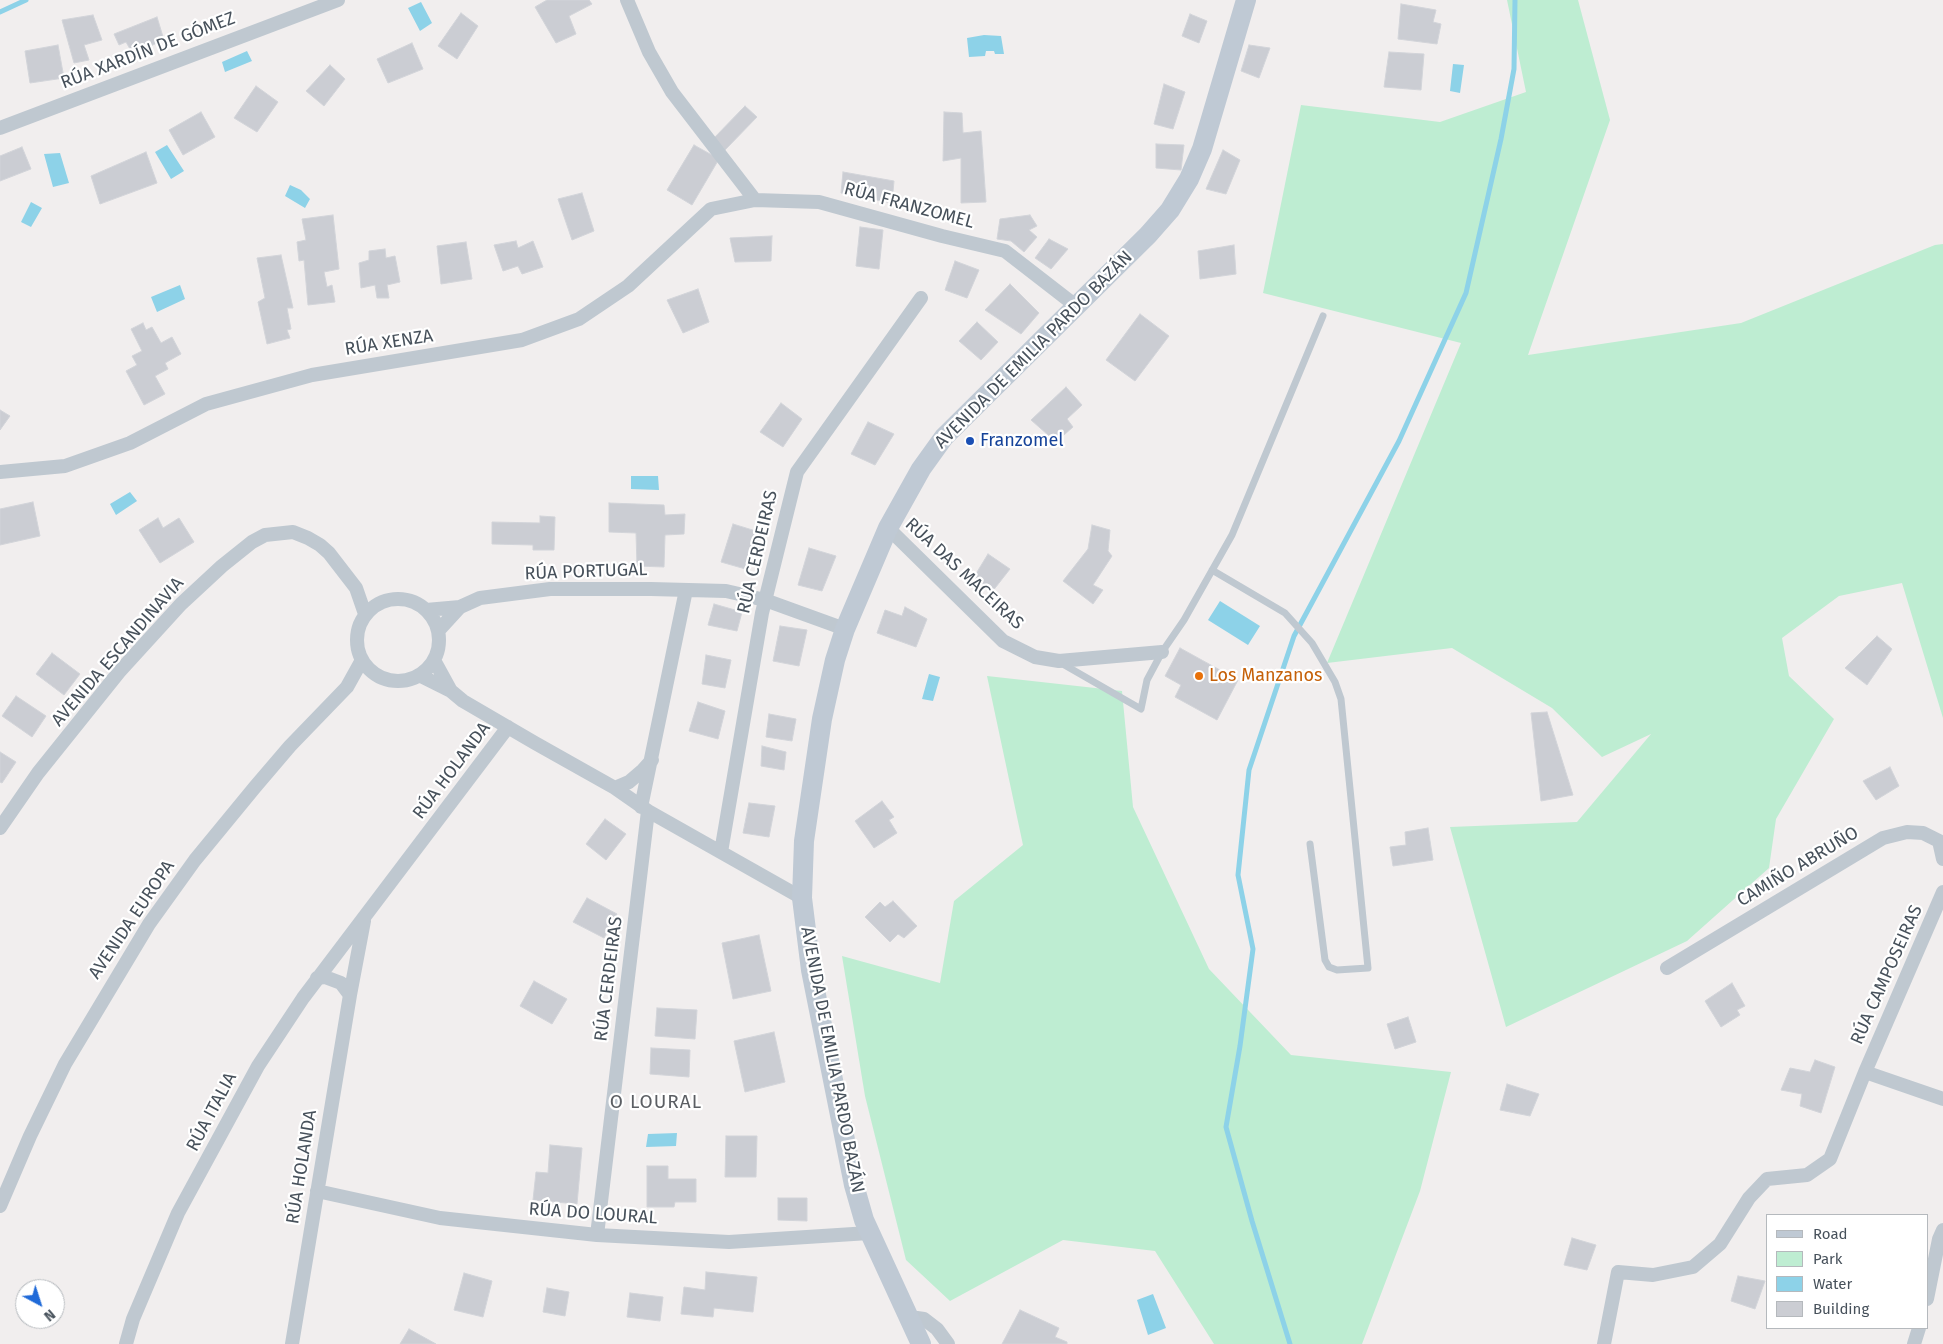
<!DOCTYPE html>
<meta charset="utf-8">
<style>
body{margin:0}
#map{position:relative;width:1943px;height:1344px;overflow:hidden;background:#f1eeee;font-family:"Fira Sans",sans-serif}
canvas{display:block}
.legend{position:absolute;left:1766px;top:1214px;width:162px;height:115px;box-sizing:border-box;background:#fff;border:1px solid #b5b9bd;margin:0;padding:6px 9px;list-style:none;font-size:15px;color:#47515b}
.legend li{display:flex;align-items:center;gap:10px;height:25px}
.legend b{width:25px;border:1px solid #b5b9bd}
.north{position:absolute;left:15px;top:1279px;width:50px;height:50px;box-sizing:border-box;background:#fff;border:1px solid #b5b9bd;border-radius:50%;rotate:140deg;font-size:14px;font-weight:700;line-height:20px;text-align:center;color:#47515b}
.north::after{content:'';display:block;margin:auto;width:18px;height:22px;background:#206ad8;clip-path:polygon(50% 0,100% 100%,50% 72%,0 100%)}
</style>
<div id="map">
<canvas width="1943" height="1344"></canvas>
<ul class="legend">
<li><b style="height:6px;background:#bfc9d4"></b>Road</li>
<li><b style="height:14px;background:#beedd2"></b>Park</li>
<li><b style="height:14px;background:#8dd2e8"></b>Water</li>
<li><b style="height:14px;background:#cbcdd3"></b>Building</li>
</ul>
<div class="north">N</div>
</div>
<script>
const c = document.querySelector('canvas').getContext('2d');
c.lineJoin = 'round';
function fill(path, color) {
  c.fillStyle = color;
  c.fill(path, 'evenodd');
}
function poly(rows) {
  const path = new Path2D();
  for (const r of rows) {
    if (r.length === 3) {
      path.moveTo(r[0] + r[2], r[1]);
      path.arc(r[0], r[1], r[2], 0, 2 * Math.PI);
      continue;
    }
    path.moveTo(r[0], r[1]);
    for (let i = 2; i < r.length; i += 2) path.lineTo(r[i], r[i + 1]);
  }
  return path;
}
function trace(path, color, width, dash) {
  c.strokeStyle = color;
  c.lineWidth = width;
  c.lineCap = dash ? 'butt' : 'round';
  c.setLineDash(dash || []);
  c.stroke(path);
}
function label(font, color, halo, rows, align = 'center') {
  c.font = font + ' "Fira Sans",sans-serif';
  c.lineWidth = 4.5;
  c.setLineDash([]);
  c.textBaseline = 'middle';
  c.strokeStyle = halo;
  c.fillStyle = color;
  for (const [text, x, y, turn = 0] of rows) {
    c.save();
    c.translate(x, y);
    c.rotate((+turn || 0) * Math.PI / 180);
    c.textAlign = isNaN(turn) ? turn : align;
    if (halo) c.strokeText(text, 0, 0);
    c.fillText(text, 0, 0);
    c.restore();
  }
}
fill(poly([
 [1507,0,1578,0,1610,120,1528,355,1741,323,1935,245,1943,244,1943,718,1902,583,1839,596,1782,638,1789,676,1834,719,1776,819,1769,868,1687,941,1506,1027,1450,827,1577,822,1651,734,1602,757,1552,708,1452,648,1327,663,1461,343,1263,293,1301,105,1440,122,1526,92],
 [987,676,1122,691,1133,807,1209,969,1291,1055,1451,1072,1420,1191,1362,1344,1214,1344,1155,1251,1063,1240,950,1301,906,1260,865,1096,842,956,940,983,954,901,1023,845]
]), '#beedd2');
fill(poly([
 [421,2,432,23,420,31,408,8],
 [984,35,1001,36,1004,54,995,54,994,51,986,51,985,56,969,57,967,38],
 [247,51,252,61,225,72,222,62],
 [1453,64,1464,65,1460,93,1450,91],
 [167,145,184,171,171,179,155,152],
 [60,153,69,183,53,187,44,154],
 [290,185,301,190,310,199,305,208,285,196],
 [31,202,42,208,31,227,21,222],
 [180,285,185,299,157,312,151,297],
 [631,476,658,476,659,490,631,489],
 [130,492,137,501,116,515,110,504],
 [1220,601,1260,626,1248,645,1208,620],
 [929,674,940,677,933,701,922,699],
 [677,1133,676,1146,646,1147,648,1134],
 [1153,1294,1166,1328,1148,1335,1137,1300]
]), '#8dd2e8');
trace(poly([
 [0,12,26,0],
 [1290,1344,1252,1221,1226,1127,1240,1046,1253,949,1238,875,1249,770,1294,636,1399,441,1466,293,1501,139,1514,69,1515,0]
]), '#8dd2e8', 5);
const building = poly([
 [547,0,589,0,592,4,569,16,576,34,556,43,535,7,547,0],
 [1401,4,1436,10,1433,22,1441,24,1437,44,1398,39,1401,4],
 [461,13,478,26,457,59,438,46,461,13],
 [1190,14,1207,21,1199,43,1182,36,1190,14],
 [93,15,102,40,84,45,89,60,74,63,62,20,93,15],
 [157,17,164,40,139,51,136,45,130,49,126,42,119,45,114,34,157,17],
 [412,43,423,69,388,83,377,59,412,43],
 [58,45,64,78,30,83,25,51,58,45],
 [1249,45,1270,48,1259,78,1241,71,1249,45],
 [1389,52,1424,54,1421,90,1384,87,1389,52],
 [330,65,345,79,324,106,306,91,330,65],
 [1164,84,1185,92,1173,129,1154,124,1164,84],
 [256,86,278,102,257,132,234,118,256,86],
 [745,106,757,117,725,150,714,138,745,106],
 [201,112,215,137,183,155,169,130,201,112],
 [944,112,962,113,963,133,981,131,986,202,961,203,961,158,943,161,944,112],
 [1156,144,1184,145,1181,170,1156,168,1156,144],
 [694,145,719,159,692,205,667,190,694,145],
 [22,147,31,169,0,181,0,156,22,147],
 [1223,150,1240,160,1226,194,1206,189,1223,150],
 [146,152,157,183,100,204,91,176,146,152],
 [843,172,894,181,892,203,841,193,843,172],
 [582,193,594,231,572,240,558,199,582,193],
 [333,215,339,269,324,272,327,287,332,285,335,302,308,305,304,260,299,261,297,242,306,240,302,219,333,215],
 [1030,215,1037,226,1029,230,1037,237,1024,252,1011,241,997,239,1000,219,1030,215],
 [860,227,883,230,879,269,856,266,860,227],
 [772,236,771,261,735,262,730,238,772,236],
 [1049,239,1068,249,1051,269,1035,258,1049,239],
 [516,241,518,248,533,241,543,267,522,274,518,266,503,271,494,245,516,241],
 [466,242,472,279,441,284,437,246,466,242],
 [1234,245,1236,274,1200,279,1198,251,1234,245],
 [385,249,386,258,395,256,400,282,387,285,389,298,377,298,375,285,361,288,359,263,369,260,369,251,385,249],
 [281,255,293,308,287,308,291,329,287,330,290,338,267,344,258,302,265,298,257,258,281,255],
 [955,261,979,270,967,298,945,290,955,261],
 [1010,284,1039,313,1021,334,985,310,1010,284],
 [698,289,709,322,683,333,667,300,698,289],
 [1140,314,1169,336,1135,381,1106,360,1140,314],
 [977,322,998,342,981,360,959,341,977,322],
 [143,323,146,330,152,327,161,343,172,337,181,354,165,363,168,369,155,376,165,394,144,405,126,371,137,365,132,356,142,351,131,329,143,323],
 [1066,387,1082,405,1067,419,1073,427,1056,442,1031,420,1066,387],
 [781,403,802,419,783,447,760,432,781,403],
 [0,410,10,416,0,430,0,410],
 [868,422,894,434,875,465,851,454,868,422],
 [33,502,40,536,0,545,0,509,33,502],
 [609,503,664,505,665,515,685,514,684,534,665,535,664,567,637,566,636,533,609,532,609,503],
 [540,516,555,517,554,550,533,550,533,545,492,544,492,522,540,523,540,516],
 [158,518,163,528,179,518,194,542,160,563,139,530,158,518],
 [733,524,759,532,749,570,721,562,733,524],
 [1092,525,1110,530,1108,551,1112,556,1093,585,1103,590,1093,604,1063,581,1088,549,1092,525],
 [809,548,836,556,822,591,798,585,809,548],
 [988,554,1010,569,992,592,974,577,988,554],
 [714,604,742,612,737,631,708,625,714,604],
 [905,607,927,619,916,647,877,633,885,610,902,616,905,607],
 [780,626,807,630,799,666,773,661,780,626],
 [1877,636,1892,649,1867,685,1845,668,1877,636],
 [1180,648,1238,680,1217,720,1175,697,1181,685,1165,676,1180,648],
 [52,653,80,674,64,695,36,674,52,653],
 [706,655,731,660,725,688,702,684,706,655],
 [16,696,46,716,32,737,2,716,16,696],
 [698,702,725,711,718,739,689,731,698,702],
 [1547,712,1573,795,1541,801,1531,713,1547,712],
 [769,714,796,719,792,741,766,737,769,714],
 [762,746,786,752,784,770,761,766,762,746],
 [0,752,16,762,2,783,0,782,0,752],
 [1890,767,1899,786,1876,800,1863,781,1890,767],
 [882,801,894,817,889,820,897,833,874,848,855,821,882,801],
 [749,803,775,806,769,837,743,833,749,803],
 [605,819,626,834,606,860,586,844,605,819],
 [1428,828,1433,860,1393,866,1390,847,1406,845,1405,832,1428,828],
 [587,898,617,914,604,938,573,922,587,898],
 [893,901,917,926,904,938,898,934,890,942,865,917,880,902,885,907,893,901],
 [759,935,771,991,733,999,722,943,759,935],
 [534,981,567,999,552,1024,520,1006,534,981],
 [1732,983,1745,1006,1737,1010,1740,1015,1721,1027,1705,1001,1732,983],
 [657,1008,697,1010,695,1039,655,1036,657,1008],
 [1408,1017,1416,1042,1395,1049,1387,1024,1408,1017],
 [774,1032,785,1082,745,1092,734,1041,774,1032],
 [651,1048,690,1050,689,1077,650,1074,651,1048],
 [1815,1060,1835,1067,1821,1113,1800,1106,1802,1094,1781,1090,1790,1068,1810,1072,1815,1060],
 [1507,1084,1539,1094,1530,1116,1500,1110,1507,1084],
 [726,1136,757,1136,756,1177,725,1177,726,1136],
 [550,1145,582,1148,577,1204,533,1200,536,1172,548,1173,550,1145],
 [647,1166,668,1166,668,1179,696,1179,696,1202,675,1202,674,1207,647,1207,647,1166],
 [778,1198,807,1198,807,1221,778,1220,778,1198],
 [1572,1238,1596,1245,1587,1270,1564,1265,1572,1238],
 [706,1272,757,1277,753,1312,714,1308,713,1317,681,1314,684,1287,705,1290,706,1272],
 [464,1273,492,1281,483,1317,454,1310,464,1273],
 [1738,1276,1765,1281,1755,1309,1731,1301,1738,1276],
 [547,1288,569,1292,565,1316,543,1312,547,1288],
 [630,1293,663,1297,660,1321,627,1317,630,1293],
 [1020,1310,1059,1328,1055,1337,1067,1342,1067,1344,1002,1344,1020,1310],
 [409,1329,436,1344,400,1344,409,1329]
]);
fill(building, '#cbcdd3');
trace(building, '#d2d4d9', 1);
trace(poly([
 [1212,570,1285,613,1312,643,1335,682,1341,699,1368,968,1337,970,1329,967,1325,960,1310,844],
 [1061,663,1141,709,1147,680,1162,652,1184,620,1232,535,1323,316]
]), '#bfc8d0', 7);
trace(poly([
 [627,0,649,52,672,92,755,200],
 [0,128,338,0],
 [0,472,65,466,130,443,206,404,312,375,522,340,579,319,628,286,711,209,755,200,819,202,942,236,1005,251,1076,306],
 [888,528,1003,641,1035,657,1059,661,1162,652],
 [398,640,41],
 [426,610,460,607,480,598,550,589,651,589,726,591,765,600,845,629],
 [438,631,460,607],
 [434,660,451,691],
 [419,675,451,691,463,701,535,743,615,788,648,811],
 [615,788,629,782,643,770,652,760],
 [641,807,686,590],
 [0,828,38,773,119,672,181,604,222,566,252,542,265,535,293,532,308,538,320,545,329,553,356,588,365,614],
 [721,852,762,613,797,472,921,298],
 [1667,968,1883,838,1907,832,1923,833,1939,841,1943,859],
 [317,978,325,977,341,983,350,995],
 [1865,1072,1943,1099],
 [317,1191,440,1218,597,1235,729,1242,869,1233],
 [0,1206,30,1136,65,1064,149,924,195,860,255,787,290,746,347,687,362,660],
 [597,1235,648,811,802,898],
 [1927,1299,1939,1239,1943,1230],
 [909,1319,917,1318,924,1319,937,1329,948,1344],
 [126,1344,133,1319,178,1213,258,1066,303,998,508,727],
 [292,1344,350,995,364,921],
 [1604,1344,1618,1272,1653,1275,1693,1267,1720,1244,1749,1198,1767,1179,1807,1175,1830,1159,1865,1072,1943,892],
 [1914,1344,1919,1328]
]), '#bfc8d0', 14);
trace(poly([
 [921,1344,864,1220,854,1185,811,970,802,898,804,841,822,719,835,660,845,629,888,528,921,469,944,437,1148,235,1170,210,1189,179,1202,149,1246,0]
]), '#bfc9d4', 20);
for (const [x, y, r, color] of [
 [970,441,5,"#1a4fb4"],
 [1199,676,5,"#e8710a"]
]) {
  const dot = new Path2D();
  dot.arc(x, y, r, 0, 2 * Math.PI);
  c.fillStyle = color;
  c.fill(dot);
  trace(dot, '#fff', 2);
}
label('18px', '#47515b', '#fff', [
 ["RÚA XARDÍN DE GÓMEZ",148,51,-21],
 ["RÚA FRANZOMEL",909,206,15],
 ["RÚA XENZA",389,343,-9],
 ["AVENIDA DE EMILIA PARDO BAZÁN",1034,350,-45],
 ["RÚA CERDEIRAS",758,552,-77],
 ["RÚA PORTUGAL",586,572,-2],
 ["RÚA DAS MACEIRAS",964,574,43],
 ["AVENIDA ESCANDINAVIA",118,652,-49],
 ["RÚA HOLANDA",452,771,-53],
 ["CAMIÑO ABRUÑO",1798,867,-31],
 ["AVENIDA EUROPA",132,920,-56],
 ["RÚA CAMPOSEIRAS",1887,975,-66],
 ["RÚA CERDEIRAS",609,979,-83],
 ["AVENIDA DE EMILIA PARDO BAZÁN",832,1060,79],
 ["RÚA ITALIA",212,1112,-62],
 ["RÚA HOLANDA",302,1167,-81],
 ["RÚA DO LOURAL",593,1214,4]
]);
label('18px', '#164399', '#fff', [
 ["Franzomel",980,441]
], 'left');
label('18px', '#c56008', '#fff', [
 ["Los Manzanos",1209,676]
], 'left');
c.letterSpacing = '1px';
label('19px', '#5b5e63', '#fff', [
 ["O LOURAL",656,1103]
]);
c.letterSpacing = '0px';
</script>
